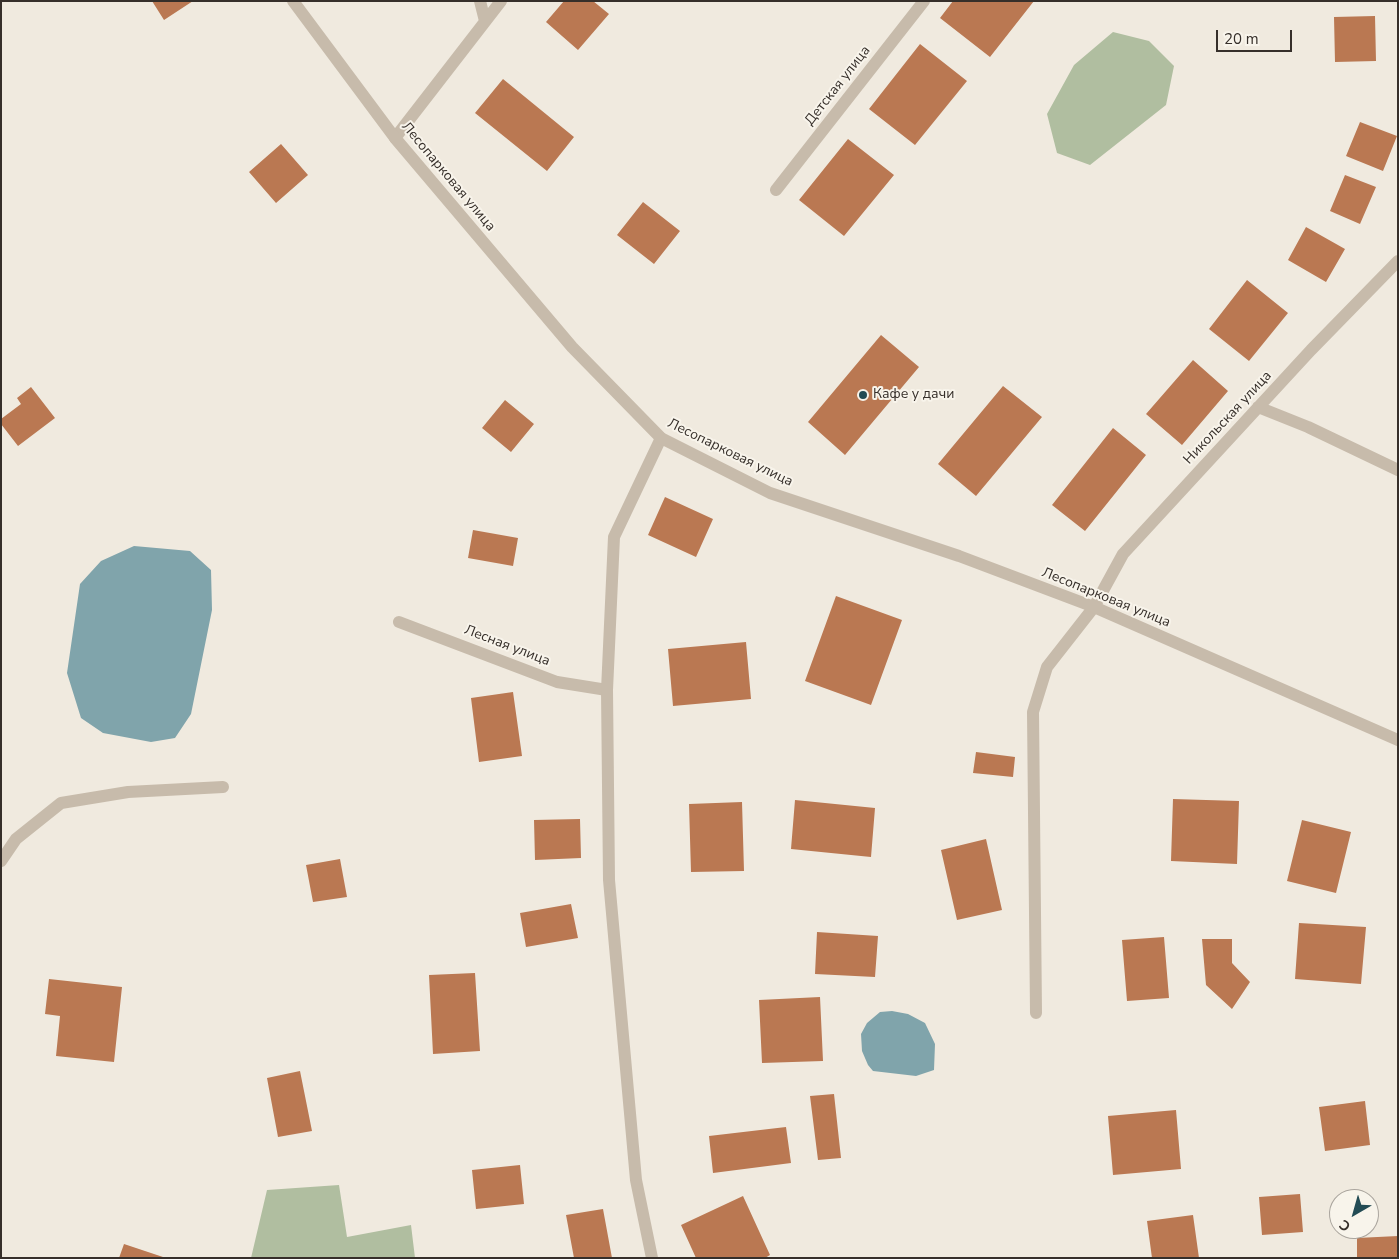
<!DOCTYPE html>
<meta charset="utf-8">
<style>
body{margin:0}
#map{position:relative;width:1399px;height:1259px;overflow:hidden;background:#f0eadf;font-family:"Nunito Sans",sans-serif}
canvas{display:block}
.frame{position:absolute;inset:0;border:2px solid #362f2a;pointer-events:none}
.north{position:absolute;left:1329px;top:1189px;width:50px;height:50px;box-sizing:border-box;background:#f8f4eb;border:1px solid #aaa59e;border-radius:50%;rotate:218deg;font-size:14px;font-weight:700;line-height:20px;text-align:center;color:#362f2a}
.north::after{content:'';display:block;margin:auto;width:18px;height:22px;background:#234b54;clip-path:polygon(50% 0,100% 100%,50% 72%,0 100%)}
.scale{position:absolute;left:1216px;top:30px;width:76px;height:22px;box-sizing:border-box;border:2px solid #362f2a;border-top:0;padding-left:6px;font-size:15px;line-height:18px;white-space:nowrap;color:#362f2a;-webkit-text-stroke:4px #f8f4eb;paint-order:stroke}
</style>
<div id="map">
<canvas width="1399" height="1259"></canvas>
<div class="frame"></div>
<div class="north">С</div>
<div class="scale">20 m</div>
</div>
<script>
const c = document.querySelector('canvas').getContext('2d');
c.lineJoin = 'round';
function fill(path, color) {
  c.fillStyle = color;
  c.fill(path, 'evenodd');
}
function poly(rows) {
  const path = new Path2D();
  for (const r of rows) {
    path.moveTo(r[0], r[1]);
    for (let i = 2; i < r.length; i += 2) path.lineTo(r[i], r[i + 1]);
  }
  return path;
}
function trace(path, color, width, dash) {
  c.strokeStyle = color;
  c.lineWidth = width;
  c.lineCap = dash ? 'butt' : 'round';
  c.setLineDash(dash || []);
  c.stroke(path);
}
function label(font, color, halo, rows, align = 'center') {
  c.font = font + ' "Nunito Sans",sans-serif';
  c.lineWidth = 4;
  c.setLineDash([]);
  c.textBaseline = 'middle';
  c.strokeStyle = halo;
  c.fillStyle = color;
  for (const [text, x, y, turn = 0] of rows) {
    c.save();
    c.translate(x, y);
    c.rotate((+turn || 0) * Math.PI / 180);
    c.textAlign = isNaN(turn) ? turn : align;
    if (halo) c.strokeText(text, 0, 0);
    c.fillText(text, 0, 0);
    c.restore();
  }
}
fill(poly([
 [1113,32,1149,41,1174,66,1166,105,1090,165,1057,153,1047,114,1074,65],
 [339,1185,347,1237,411,1225,415,1258,251,1258,267,1190]
]), '#b0bea0');
fill(poly([
 [134,546,190,551,211,570,212,610,191,714,175,738,151,742,103,733,81,718,67,673,80,584,101,561],
 [892,1011,908,1014,925,1023,935,1044,934,1070,916,1076,873,1071,868,1065,862,1051,861,1034,867,1023,880,1012]
]), '#80a4ab');
fill(poly([
 [152,1,193,1,164,20],
 [564,1,593,1,609,14,578,50,546,22],
 [953,1,1034,1,990,57,940,18],
 [1375,16,1376,61,1335,62,1334,17],
 [920,44,967,81,915,145,869,109],
 [503,79,574,137,547,171,475,113],
 [1360,122,1397,136,1383,171,1346,156],
 [848,139,894,175,844,236,799,200],
 [281,144,308,175,276,203,249,172],
 [1345,175,1376,187,1360,224,1330,211],
 [643,202,680,231,654,264,617,235],
 [1306,227,1345,249,1326,282,1288,260],
 [1247,280,1288,313,1249,361,1209,329],
 [881,335,919,367,845,455,808,422],
 [1193,360,1228,391,1182,445,1146,414],
 [1003,386,1042,417,976,496,938,464],
 [31,387,55,418,18,446,1,424,1,419,21,404,17,398],
 [505,400,534,424,511,452,482,428],
 [1113,428,1146,455,1085,531,1052,505],
 [665,497,713,519,696,557,648,535],
 [473,530,518,538,513,566,468,558],
 [836,596,902,620,871,705,805,681],
 [746,642,751,699,673,706,668,649],
 [513,692,522,756,479,762,471,698],
 [976,752,1015,757,1013,777,973,773],
 [1173,799,1239,801,1237,864,1171,861],
 [795,800,875,808,871,857,791,849],
 [742,802,744,871,691,872,689,804],
 [580,819,581,858,535,860,534,820],
 [1302,820,1351,832,1336,893,1287,881],
 [986,839,1002,910,957,920,941,850],
 [340,859,347,897,313,902,306,865],
 [571,904,578,938,526,947,520,913],
 [1299,923,1366,927,1361,984,1295,979],
 [817,932,878,936,875,977,815,974],
 [1164,937,1169,998,1127,1001,1122,940],
 [1202,939,1232,939,1232,963,1250,982,1232,1009,1206,985],
 [475,973,480,1051,433,1054,429,975],
 [49,979,122,987,114,1062,56,1056,60,1016,45,1014],
 [820,997,823,1061,762,1063,759,1000],
 [300,1071,312,1131,278,1137,267,1078],
 [834,1094,841,1158,818,1160,810,1096],
 [1365,1101,1370,1145,1325,1151,1319,1107],
 [1176,1110,1181,1169,1113,1175,1108,1116],
 [786,1127,791,1163,713,1173,709,1136],
 [520,1165,524,1204,476,1209,472,1170],
 [1300,1194,1303,1232,1262,1235,1259,1197],
 [743,1196,770,1255,765,1258,696,1258,681,1225],
 [603,1209,612,1258,574,1258,566,1215],
 [1193,1215,1199,1258,1152,1258,1147,1221],
 [1398,1236,1398,1258,1357,1258,1357,1238],
 [124,1244,163,1257,163,1258,119,1258]
]), '#ba7852');
trace(poly([
 [399,622,557,682,607,690],
 [1,861,16,839,61,803,128,792,223,787]
]), '#c7bbab', 12);
trace(poly([
 [480,1,485,21],
 [395,138,501,1],
 [776,190,924,1],
 [1258,407,1308,427,1398,470],
 [1036,1013,1033,712,1047,667,1094,607,1123,554,1311,350,1398,261],
 [652,1258,636,1180,609,880,607,690,614,537,661,438]
]), '#c7bbab', 12);
trace(poly([
 [293,1,395,138,572,347,661,438,770,493,959,556,1094,607,1398,740]
]), '#c7bbab', 12);
for (const [x, y, r, color] of [
 [863,395,5,"#234b54"]
]) {
  const dot = new Path2D();
  dot.arc(x, y, r, 0, 2 * Math.PI);
  c.fillStyle = color;
  c.fill(dot);
  trace(dot, '#f8f4eb', 2);
}
label('14px', '#362f2a', '#f8f4eb', [
 ["Детская улица",838,86,-52],
 ["Лесопарковая улица",448,177,50],
 ["Никольская улица",1228,418,-47],
 ["Лесопарковая улица",730,453,26],
 ["Лесопарковая улица",1106,598,22],
 ["Лесная улица",507,646,21]
]);
label('14px', '#362f2a', '#f8f4eb', [
 ["Кафе у дачи",873,395]
], 'left');
</script>
